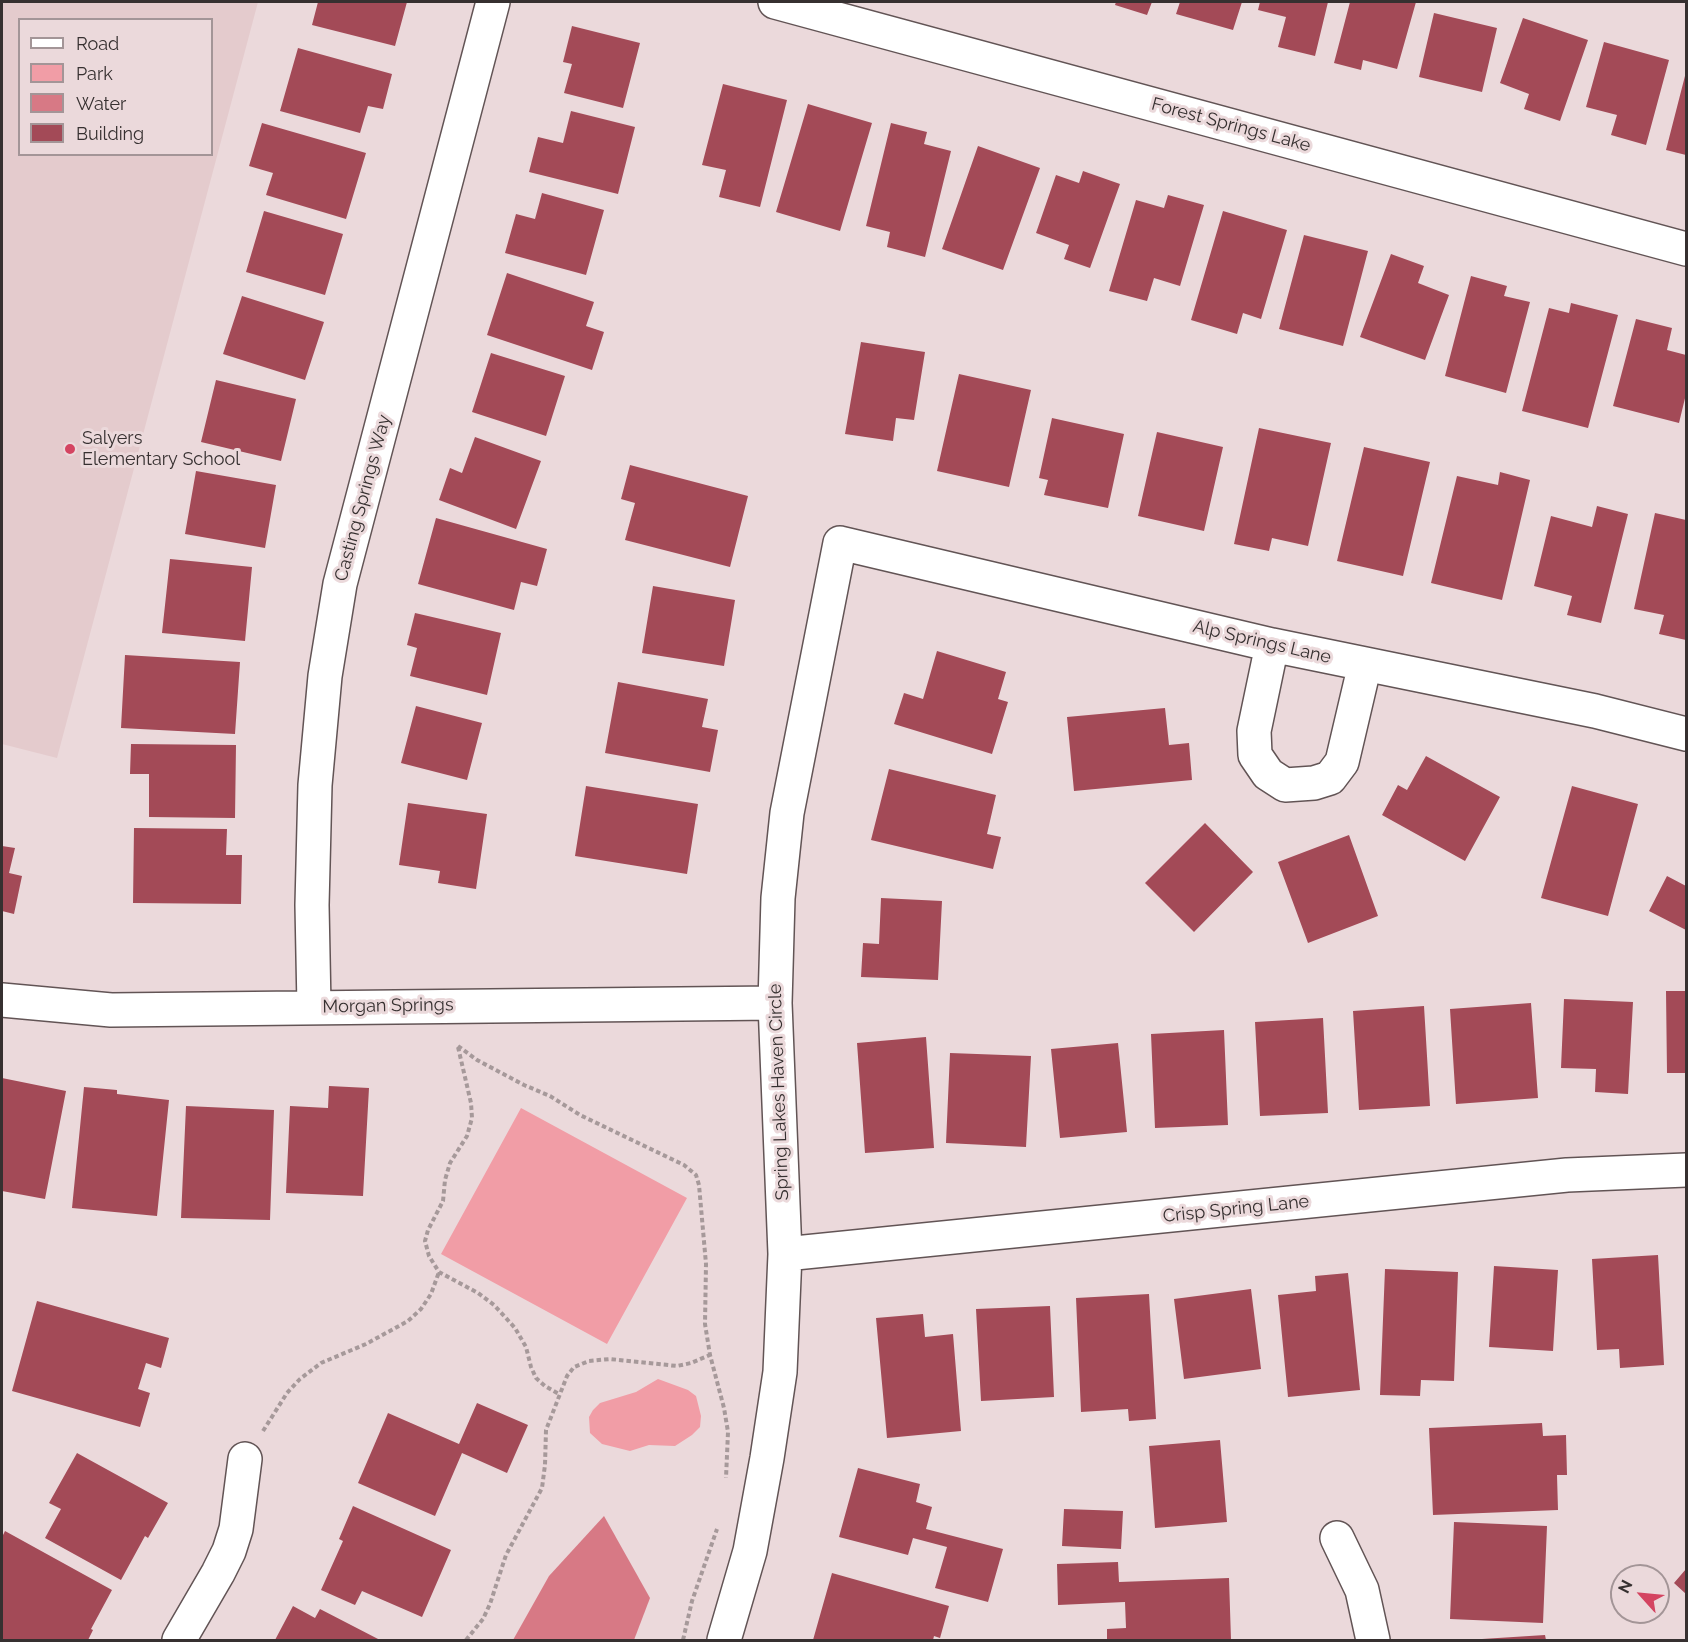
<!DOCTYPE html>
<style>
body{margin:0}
#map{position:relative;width:1688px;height:1642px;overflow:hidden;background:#ebd9db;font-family:Raleway,sans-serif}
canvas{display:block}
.frame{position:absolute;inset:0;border:3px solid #363030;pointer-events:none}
.legend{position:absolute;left:18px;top:18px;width:195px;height:138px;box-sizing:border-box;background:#ebd9db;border:2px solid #a39597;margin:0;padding:8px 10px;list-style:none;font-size:18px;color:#363030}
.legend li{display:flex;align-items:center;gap:12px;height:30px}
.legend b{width:30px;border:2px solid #a39597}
.north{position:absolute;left:1610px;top:1564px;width:60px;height:60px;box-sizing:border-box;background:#ebd9db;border:2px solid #a39597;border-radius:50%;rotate:297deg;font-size:16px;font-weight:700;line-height:24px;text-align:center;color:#363030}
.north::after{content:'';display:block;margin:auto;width:21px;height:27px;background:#d44461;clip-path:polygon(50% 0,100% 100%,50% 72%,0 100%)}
</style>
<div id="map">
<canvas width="1688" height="1642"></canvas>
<div class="frame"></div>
<ul class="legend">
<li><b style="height:8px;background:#fff"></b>Road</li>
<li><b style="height:16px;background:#f19da6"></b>Park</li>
<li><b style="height:16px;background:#d77985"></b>Water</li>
<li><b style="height:16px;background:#a34a57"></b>Building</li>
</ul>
<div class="north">N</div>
</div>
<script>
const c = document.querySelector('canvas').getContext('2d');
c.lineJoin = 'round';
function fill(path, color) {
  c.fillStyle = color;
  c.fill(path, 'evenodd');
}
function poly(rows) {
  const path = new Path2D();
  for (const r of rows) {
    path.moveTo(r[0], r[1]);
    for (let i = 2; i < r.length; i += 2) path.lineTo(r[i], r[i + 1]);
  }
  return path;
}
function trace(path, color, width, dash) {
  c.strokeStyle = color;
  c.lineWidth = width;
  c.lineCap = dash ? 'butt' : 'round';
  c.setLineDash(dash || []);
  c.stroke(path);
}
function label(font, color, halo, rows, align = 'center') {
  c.font = font + ' Raleway,sans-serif';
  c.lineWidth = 6;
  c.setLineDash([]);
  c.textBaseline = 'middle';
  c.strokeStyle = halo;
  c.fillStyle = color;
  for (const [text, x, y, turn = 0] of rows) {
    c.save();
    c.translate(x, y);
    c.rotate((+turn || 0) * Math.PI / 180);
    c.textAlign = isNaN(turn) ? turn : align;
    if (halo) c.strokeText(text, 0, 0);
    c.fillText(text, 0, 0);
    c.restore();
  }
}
fill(poly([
 [2,2,258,2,57,758,2,744],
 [20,20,212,20,212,154,20,154]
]), '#e4cbcd');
fill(poly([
 [521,1108,687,1198,607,1344,441,1254],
 [658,1379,688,1390,696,1396,701,1416,700,1427,692,1435,675,1446,649,1445,630,1451,602,1444,590,1433,589,1417,593,1410,600,1403,636,1392]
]), '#f19da6');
fill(poly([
 [604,1516,650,1598,634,1640,513,1640,549,1576]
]), '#d77985');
fill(poly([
 [318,2,407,2,395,46,312,25],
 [1116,2,1152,2,1147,15,1115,5],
 [1180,2,1242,2,1233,30,1176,14],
 [1260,2,1328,2,1315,56,1278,47,1286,17,1258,10],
 [1350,2,1416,2,1397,69,1363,60,1361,70,1334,63],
 [1434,13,1497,28,1482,92,1419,77],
 [1523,18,1588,40,1560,121,1524,109,1529,94,1500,83],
 [572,26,640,43,623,108,564,93,572,64,563,62],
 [1604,42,1669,60,1646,145,1611,135,1617,115,1586,107],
 [298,48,392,74,383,109,368,106,360,133,280,111],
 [1686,72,1686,155,1666,150],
 [723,84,787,100,760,207,719,197,726,170,702,165],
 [808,104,872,123,840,231,776,212],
 [571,111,635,127,618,194,529,172,538,137,563,143],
 [262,123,366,153,346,219,266,195,273,173,249,166],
 [891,123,927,132,924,144,951,151,925,257,887,247,890,232,866,226],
 [978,146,1040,168,1003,270,942,249],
 [1083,171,1120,184,1090,268,1064,259,1069,245,1036,233,1056,175,1079,183],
 [542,193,604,210,586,275,505,253,516,214,535,219],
 [1168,195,1204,205,1180,286,1154,278,1147,301,1109,291,1136,200,1164,208],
 [264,211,343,234,325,295,246,272],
 [1223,211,1287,230,1261,319,1243,313,1237,334,1191,320],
 [1304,235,1368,251,1343,346,1279,329],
 [1391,254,1424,266,1418,283,1449,295,1425,360,1360,337],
 [507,273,594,302,586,326,604,332,592,370,487,335],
 [1471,276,1507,286,1504,296,1530,302,1506,393,1445,376],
 [242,296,324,322,305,380,223,354],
 [1571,303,1618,315,1588,428,1522,411,1549,308,1569,313],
 [1636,319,1672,328,1667,350,1686,355,1686,394,1679,423,1613,406],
 [861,342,925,352,914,420,896,418,893,441,845,434],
 [491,353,565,376,546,436,472,412],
 [959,374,1031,390,1009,487,937,471],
 [216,380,296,399,281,461,201,442],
 [1052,418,1124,434,1108,508,1044,495,1048,480,1039,478],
 [1259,428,1331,443,1308,546,1272,538,1269,551,1234,544],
 [1157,432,1223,447,1204,531,1138,516],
 [475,437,541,461,516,529,439,500,450,468,462,473],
 [1364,447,1430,462,1403,576,1337,561],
 [630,465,748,496,730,567,625,540,635,503,621,499],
 [196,471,276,485,265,548,185,534],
 [1500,472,1530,480,1502,600,1431,583,1457,476,1498,485],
 [1597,506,1628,514,1601,623,1567,615,1572,596,1534,586,1551,516,1592,527],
 [1655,513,1686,520,1686,640,1659,634,1664,615,1634,609],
 [436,518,547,549,537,586,521,582,514,610,418,584],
 [170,559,252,567,245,641,162,633],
 [653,586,735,600,724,666,642,653],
 [415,613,501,633,487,695,410,676,417,648,407,645],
 [937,651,1006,672,998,699,1008,702,992,754,894,724,904,693,923,699],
 [125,655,240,662,235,734,121,728],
 [618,682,708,699,702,727,718,730,710,772,605,753],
 [416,706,482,723,467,780,401,763],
 [1165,708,1169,745,1189,743,1192,780,1074,791,1067,717],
 [131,744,236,745,235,818,149,817,149,774,130,774],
 [1426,756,1500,797,1465,861,1382,815,1398,785,1407,790],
 [889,769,996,795,987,834,1001,837,993,869,871,840],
 [586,786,698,804,687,874,575,856],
 [1572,786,1638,804,1608,916,1541,898],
 [408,803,487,814,476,889,438,883,440,871,399,865],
 [1205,823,1253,872,1194,932,1145,883],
 [134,828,227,829,226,855,242,855,241,904,133,903],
 [1349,835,1378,916,1308,943,1278,862],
 [2,846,15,848,9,873,22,876,14,914,2,911],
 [1667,876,1686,886,1686,930,1649,911],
 [881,898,942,901,938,980,861,977,863,943,879,944],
 [1666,991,1686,991,1686,1073,1667,1073],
 [1564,999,1633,1002,1628,1094,1595,1092,1596,1069,1561,1068],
 [1531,1003,1538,1098,1456,1104,1450,1009],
 [1424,1006,1430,1106,1359,1110,1353,1011],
 [1323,1018,1328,1113,1260,1116,1255,1022],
 [1224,1030,1228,1125,1155,1128,1151,1034],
 [926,1037,934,1148,865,1153,857,1043],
 [1118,1043,1127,1132,1060,1138,1051,1049],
 [950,1053,1031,1056,1026,1147,946,1143],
 [2,1078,66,1091,45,1199,2,1191],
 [329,1086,369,1088,363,1196,286,1193,290,1106,328,1108],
 [84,1087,117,1090,117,1094,169,1100,157,1216,72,1208],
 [186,1106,274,1110,270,1220,181,1218],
 [1658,1255,1664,1365,1620,1368,1619,1349,1597,1350,1592,1259],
 [1494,1266,1558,1270,1553,1351,1489,1347],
 [1385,1269,1458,1272,1454,1381,1421,1380,1420,1396,1380,1395],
 [1348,1273,1360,1390,1288,1397,1278,1295,1316,1291,1315,1276],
 [1251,1289,1261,1369,1184,1379,1174,1299],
 [1149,1294,1156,1419,1129,1421,1128,1409,1081,1412,1076,1298],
 [37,1301,169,1338,161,1368,146,1363,138,1389,150,1393,140,1427,12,1391],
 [1050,1306,1054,1397,981,1401,976,1309],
 [923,1314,925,1337,953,1334,961,1431,887,1438,876,1318],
 [477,1403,528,1425,507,1473,462,1453,435,1516,358,1483,388,1413,459,1444],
 [1542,1423,1543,1436,1566,1435,1567,1475,1557,1475,1558,1510,1433,1515,1429,1428],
 [1220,1440,1227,1522,1155,1528,1149,1446],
 [77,1453,168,1503,148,1538,145,1536,121,1580,45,1538,61,1509,49,1503],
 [858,1468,920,1484,916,1502,932,1507,926,1529,1003,1549,988,1602,935,1588,947,1547,913,1538,908,1555,839,1537],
 [353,1506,451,1550,422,1617,362,1591,355,1605,321,1590,343,1541,339,1539],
 [1064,1509,1123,1511,1121,1549,1062,1546],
 [1454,1522,1547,1526,1543,1623,1450,1619],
 [5,1531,112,1590,91,1629,93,1630,88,1640,2,1640,2,1537],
 [1118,1562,1119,1582,1229,1578,1231,1640,1107,1640,1107,1629,1126,1628,1125,1602,1058,1605,1057,1564],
 [1686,1569,1686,1594,1674,1583],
 [832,1573,949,1606,940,1638,934,1636,933,1640,813,1640],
 [293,1606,315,1618,320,1609,380,1640,275,1640],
 [1545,1635,1546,1640,1482,1640,1482,1639]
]), '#a34a57');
const minor = poly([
 [775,2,1686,249],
 [1272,645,1254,731,1255,755,1268,774,1285,785,1314,783,1330,778,1342,762,1365,664],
 [2,1000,111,1010,775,1003],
 [314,1007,312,905,315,785,325,676,340,584,493,2],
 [785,1254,1567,1175,1686,1170],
 [1337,1538,1362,1590,1373,1640],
 [179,1640,218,1573,229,1551,236,1529,245,1459],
 [724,1640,750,1551,767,1458,780,1372,785,1254,775,1003,778,898,787,813,840,543,1272,645,1595,711,1686,734]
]);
trace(minor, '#625455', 36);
trace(poly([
 [458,1046,477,1060,524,1085,550,1096,580,1115,684,1165,696,1175,699,1185,706,1264,705,1324,710,1355,724,1408,728,1432,726,1478],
 [458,1047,471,1103,472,1118,467,1136,450,1163,445,1180,443,1201,428,1230,425,1241,429,1256,439,1272,478,1293,494,1305,515,1328,526,1347,531,1367,536,1378,545,1386,559,1394],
 [263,1431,287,1393,300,1379,321,1363,366,1344,408,1321,421,1309,431,1294,439,1272],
 [466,1640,483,1619,490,1604,506,1555,542,1488,545,1465,546,1430,567,1376,574,1367,589,1361,610,1359,677,1366,691,1363,710,1355],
 [683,1640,692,1601,717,1529]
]), '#a6999a', 4, [4.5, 3]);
trace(minor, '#fff', 33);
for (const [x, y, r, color] of [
 [70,449,6,"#d44461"]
]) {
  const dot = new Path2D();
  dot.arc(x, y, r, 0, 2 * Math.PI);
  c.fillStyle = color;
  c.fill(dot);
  trace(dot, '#ebd9db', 2);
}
label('18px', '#363030', '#ebd9db', [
 ["Forest Springs Lake",1231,125,15],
 ["Casting Springs Way",363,498,-75],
 ["Alp Springs Lane",1262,642,13],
 ["Morgan Springs",388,1006,-1],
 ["Spring Lakes Haven Circle",779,1092,-92],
 ["Crisp Spring Lane",1236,1209,-6]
]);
label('18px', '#363030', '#ebd9db', [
 ["Salyers",82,439],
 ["Elementary School",82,460]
], 'left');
</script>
